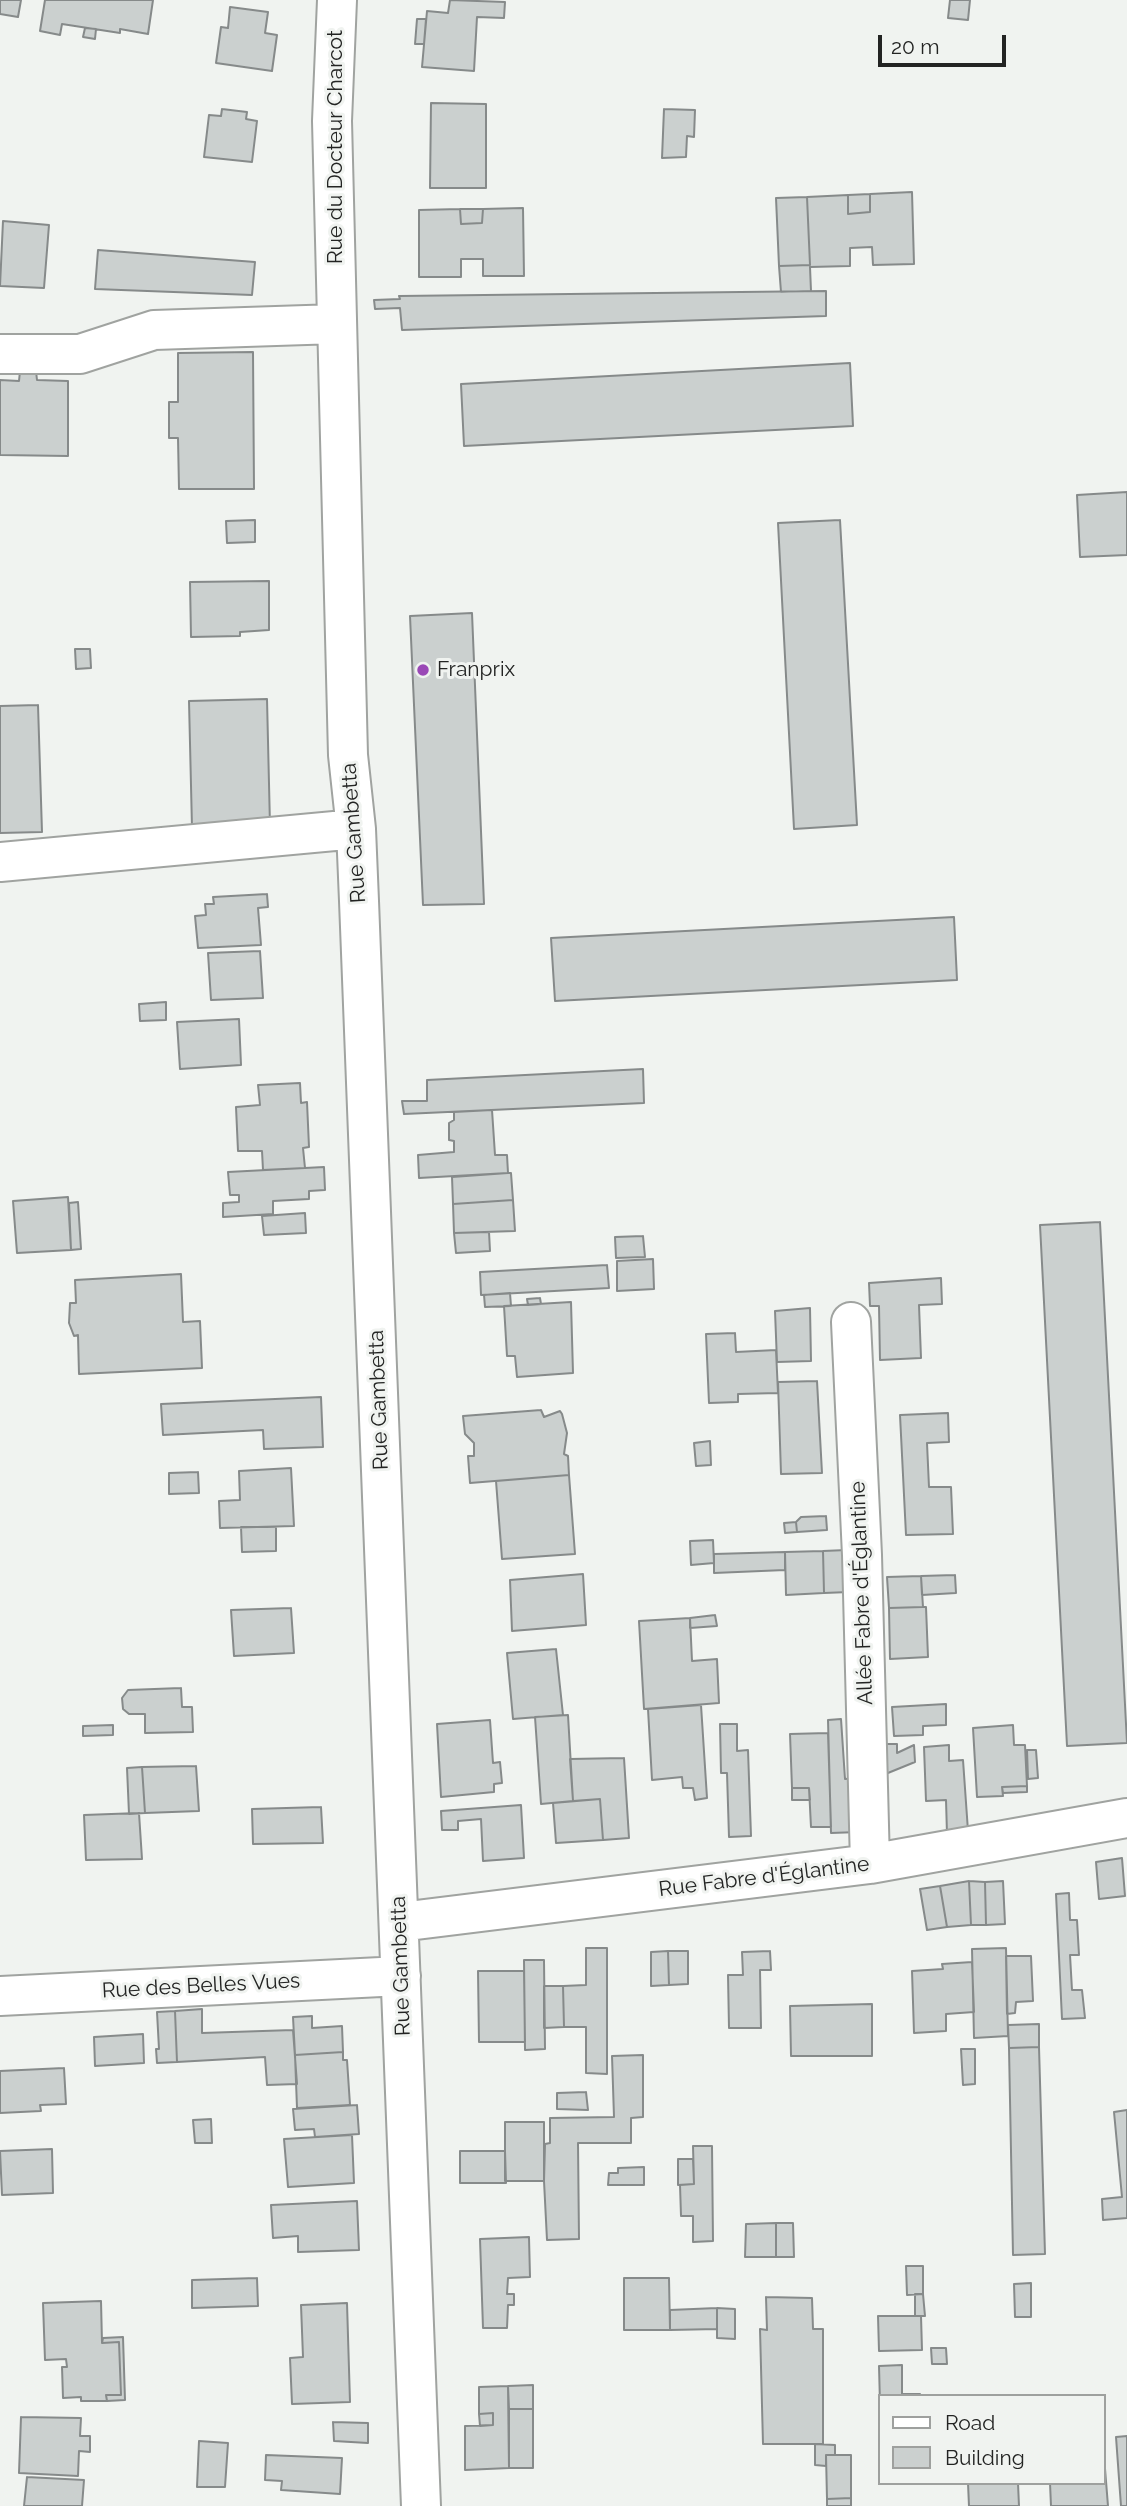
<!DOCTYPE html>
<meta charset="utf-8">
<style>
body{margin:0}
#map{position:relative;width:1127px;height:2506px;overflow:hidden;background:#f0f3f0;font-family:Raleway,sans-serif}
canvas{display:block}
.legend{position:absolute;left:878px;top:2394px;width:228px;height:91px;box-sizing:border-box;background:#f0f3f0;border:2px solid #9ea09e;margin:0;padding:9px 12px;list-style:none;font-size:21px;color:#232423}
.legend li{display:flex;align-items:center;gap:14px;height:35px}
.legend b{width:35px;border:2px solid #9ea09e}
.scale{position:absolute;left:878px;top:35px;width:128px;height:32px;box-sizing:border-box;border:4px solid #232423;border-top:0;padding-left:9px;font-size:21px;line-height:24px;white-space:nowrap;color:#232423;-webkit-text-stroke:5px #f0f3f0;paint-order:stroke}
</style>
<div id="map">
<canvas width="1127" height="2506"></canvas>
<ul class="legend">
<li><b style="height:9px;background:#fff"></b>Road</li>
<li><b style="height:19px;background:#cbd0cf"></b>Building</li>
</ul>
<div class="scale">20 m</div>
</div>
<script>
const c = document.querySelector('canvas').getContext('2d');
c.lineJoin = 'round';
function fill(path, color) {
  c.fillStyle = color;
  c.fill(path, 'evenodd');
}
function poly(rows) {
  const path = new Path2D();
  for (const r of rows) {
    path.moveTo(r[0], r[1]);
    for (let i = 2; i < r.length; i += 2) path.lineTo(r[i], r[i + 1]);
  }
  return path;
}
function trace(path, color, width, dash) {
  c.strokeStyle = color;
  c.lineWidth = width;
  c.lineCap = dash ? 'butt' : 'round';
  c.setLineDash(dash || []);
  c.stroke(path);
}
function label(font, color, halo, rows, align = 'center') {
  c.font = font + ' Raleway,sans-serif';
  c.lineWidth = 6;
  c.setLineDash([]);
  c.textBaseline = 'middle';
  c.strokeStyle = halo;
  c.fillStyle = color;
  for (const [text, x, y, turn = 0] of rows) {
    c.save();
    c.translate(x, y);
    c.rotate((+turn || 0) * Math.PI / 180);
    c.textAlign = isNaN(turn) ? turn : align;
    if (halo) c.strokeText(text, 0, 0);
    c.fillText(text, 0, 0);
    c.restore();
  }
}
const building = poly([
 [0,0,21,0,18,17,0,14,0,0],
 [45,0,153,0,148,34,120,29,120,33,62,24,60,35,40,31,45,0],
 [450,0,505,2,504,18,477,17,474,71,422,67,427,11,448,13,450,0],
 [950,0,970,0,968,20,948,18,950,0],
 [230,7,268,12,265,33,277,35,272,71,216,63,221,27,228,28,230,7],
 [417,19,426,19,424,44,415,44,417,19],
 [85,28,96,29,95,39,83,37,85,28],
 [431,103,486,104,486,188,430,188,431,103],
 [222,109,247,112,246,119,257,121,252,162,204,157,209,115,221,116,222,109],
 [664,109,695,110,694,137,687,136,686,157,662,158,664,109],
 [912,192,914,264,873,265,872,247,850,248,850,266,810,267,811,291,781,292,779,266,810,265,807,197,848,195,848,214,870,212,870,194,912,192],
 [870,194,870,212,848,214,848,195,870,194],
 [807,197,810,265,779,266,776,198,807,197],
 [523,208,524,276,483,276,483,259,461,259,461,277,419,277,419,210,460,209,461,224,482,223,483,209,523,208],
 [460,209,483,209,482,223,461,224,460,209],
 [3,221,49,225,44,288,0,286,3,221],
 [98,250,255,262,252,295,95,289,98,250],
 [826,291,826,316,402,330,400,308,375,309,374,300,400,299,399,296,826,291],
 [253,352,254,489,179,489,178,438,169,438,169,402,178,402,178,353,253,352],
 [850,363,853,426,464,446,461,384,850,363],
 [20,371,36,371,37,380,68,381,68,456,0,455,0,380,19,381,20,371],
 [1127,492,1127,555,1080,557,1077,495,1127,492],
 [255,520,255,542,227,543,226,521,255,520],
 [840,520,857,825,794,829,778,523,840,520],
 [269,581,269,630,240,632,240,636,191,637,190,582,269,581],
 [472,613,484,904,423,905,410,616,472,613],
 [75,649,90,649,91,668,76,669,75,649],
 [267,699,270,826,192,828,189,701,267,699],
 [38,705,42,832,0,833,0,706,38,705],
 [267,894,268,907,258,908,261,945,198,948,195,916,206,915,205,904,214,904,213,897,267,894],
 [954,917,957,980,555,1001,551,938,954,917],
 [260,951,263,998,211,1000,208,953,260,951],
 [166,1002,166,1020,140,1021,139,1004,166,1002],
 [239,1019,241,1065,180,1069,177,1022,239,1019],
 [643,1069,644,1103,404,1114,402,1101,427,1101,427,1080,643,1069],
 [300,1083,301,1103,307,1102,309,1147,303,1148,305,1168,263,1170,262,1151,238,1151,236,1107,260,1105,258,1085,300,1083],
 [492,1110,495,1155,507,1155,508,1173,419,1178,418,1155,454,1152,454,1141,449,1140,449,1123,454,1120,454,1112,492,1110],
 [324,1167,325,1190,309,1191,309,1199,273,1201,273,1214,223,1217,223,1203,239,1202,239,1195,230,1195,228,1172,324,1167],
 [508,1173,511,1173,513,1200,453,1204,452,1177,508,1173],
 [68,1197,71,1250,17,1253,13,1201,68,1197],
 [513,1200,515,1231,454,1233,453,1204,513,1200],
 [78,1202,81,1249,71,1250,69,1203,78,1202],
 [305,1213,306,1233,264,1235,262,1216,305,1213],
 [1100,1222,1127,1743,1067,1746,1040,1225,1100,1222],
 [489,1232,490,1251,456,1253,454,1233,489,1232],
 [643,1236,645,1257,616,1258,615,1237,643,1236],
 [653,1259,654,1289,617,1291,617,1261,653,1259],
 [607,1265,609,1288,481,1295,480,1272,607,1265],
 [181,1274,183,1322,200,1321,202,1368,79,1374,78,1335,74,1336,69,1323,70,1303,76,1303,75,1280,181,1274],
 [941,1278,942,1304,919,1305,921,1358,880,1360,879,1306,870,1306,869,1283,941,1278],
 [510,1293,511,1306,485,1307,484,1295,510,1293],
 [540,1298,541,1304,528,1305,527,1299,540,1298],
 [571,1302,573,1373,517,1377,515,1356,507,1356,504,1306,571,1302],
 [810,1308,811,1361,777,1362,775,1311,810,1308],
 [735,1333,736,1352,776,1350,778,1393,738,1394,738,1402,709,1403,706,1334,735,1333],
 [817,1381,822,1473,781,1474,778,1382,817,1381],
 [321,1397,323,1447,264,1449,263,1430,163,1435,161,1404,321,1397],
 [541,1410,544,1417,560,1411,562,1414,567,1433,564,1454,568,1456,569,1475,470,1483,468,1456,474,1456,474,1443,465,1434,463,1416,541,1410],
 [948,1413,949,1442,927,1443,929,1487,951,1487,953,1534,906,1535,900,1415,948,1413],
 [710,1441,711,1465,696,1466,694,1443,710,1441],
 [291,1468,294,1526,220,1528,219,1501,240,1500,239,1471,291,1468],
 [198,1472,199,1493,169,1494,169,1473,198,1472],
 [569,1475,575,1554,502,1559,496,1481,569,1475],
 [826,1516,827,1530,797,1532,796,1522,801,1517,826,1516],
 [796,1522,797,1532,785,1533,784,1523,796,1522],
 [241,1527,276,1527,276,1551,242,1552,241,1527],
 [713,1540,714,1563,691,1565,690,1541,713,1540],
 [847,1550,849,1592,824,1593,823,1551,847,1550],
 [823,1551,824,1593,786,1595,785,1552,823,1551],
 [785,1552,785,1570,714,1573,714,1554,785,1552],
 [583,1574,586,1625,512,1631,510,1580,583,1574],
 [955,1575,956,1593,922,1595,921,1576,955,1575],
 [921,1576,923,1607,889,1608,887,1577,921,1576],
 [923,1607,926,1607,928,1657,890,1659,889,1608,923,1607],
 [291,1608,294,1653,234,1656,231,1610,291,1608],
 [715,1615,717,1626,690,1628,690,1618,715,1615],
 [690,1618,692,1661,717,1659,719,1703,644,1709,639,1621,690,1618],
 [556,1649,563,1715,513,1719,507,1653,556,1649],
 [181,1688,182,1707,192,1707,193,1732,145,1733,145,1714,129,1714,123,1709,122,1698,128,1690,181,1688],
 [946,1704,946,1725,923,1726,923,1735,894,1736,892,1707,946,1704],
 [701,1705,707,1798,695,1800,693,1788,683,1788,682,1777,652,1780,648,1709,701,1705],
 [568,1715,573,1801,541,1804,535,1717,568,1715],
 [841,1719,845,1779,856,1778,859,1832,831,1833,828,1720,841,1719],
 [490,1720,493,1763,500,1762,502,1783,494,1784,494,1792,441,1797,437,1724,490,1720],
 [720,1724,737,1724,737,1751,748,1750,751,1836,729,1837,727,1773,721,1773,720,1724],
 [113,1725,113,1735,83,1736,83,1726,113,1725],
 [1013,1725,1014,1745,1025,1745,1027,1786,1002,1787,1003,1796,977,1797,973,1728,1013,1725],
 [828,1733,831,1827,811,1827,809,1788,792,1788,790,1734,828,1733],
 [882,1744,897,1744,897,1753,914,1745,915,1762,883,1775,882,1744],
 [949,1745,949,1761,963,1760,968,1831,947,1834,946,1800,926,1801,924,1747,949,1745],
 [1027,1750,1036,1750,1038,1778,1028,1779,1027,1750],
 [624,1758,629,1838,603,1840,600,1799,573,1801,570,1759,624,1758],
 [196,1766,199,1811,145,1813,142,1767,196,1766],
 [142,1767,145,1813,129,1814,127,1768,142,1767],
 [1027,1786,1027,1792,1003,1793,1002,1787,1027,1786],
 [792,1788,809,1788,810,1800,792,1800,792,1788],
 [600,1799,603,1840,556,1843,553,1803,600,1799],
 [521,1805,524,1858,483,1861,481,1819,458,1821,458,1830,442,1830,441,1811,521,1805],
 [321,1807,323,1843,253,1844,252,1809,321,1807],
 [139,1813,142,1859,86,1860,84,1815,139,1813],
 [1122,1858,1125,1896,1099,1899,1096,1862,1122,1858],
 [969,1881,985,1882,986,1925,971,1925,969,1881],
 [969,1881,971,1925,947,1927,940,1886,969,1881],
 [1003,1881,1005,1924,986,1925,985,1882,1003,1881],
 [940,1886,947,1927,927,1930,920,1889,940,1886],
 [1069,1893,1070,1920,1077,1920,1079,1955,1070,1955,1072,1990,1082,1990,1085,2018,1062,2019,1056,1894,1069,1893],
 [586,1948,607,1948,607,2074,586,2073,586,2027,564,2027,563,1986,586,1985,586,1948],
 [1006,1948,1008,2036,974,2038,972,1949,1006,1948],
 [668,1951,669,1985,651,1986,651,1952,668,1951],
 [668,1951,688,1951,688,1984,669,1985,668,1951],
 [770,1951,771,1970,760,1970,761,2028,729,2028,728,1975,743,1975,742,1952,770,1951],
 [1006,1956,1031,1956,1033,2001,1016,2002,1015,2013,1007,2014,1006,1956],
 [524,1960,544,1960,545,2049,525,2050,524,1960],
 [972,1962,974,2012,946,2014,946,2031,914,2033,912,1971,943,1969,942,1964,972,1962],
 [478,1971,524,1971,525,2042,479,2042,478,1971],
 [544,1986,563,1986,564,2027,544,2028,544,1986],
 [872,2004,872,2056,791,2056,790,2006,872,2004],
 [202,2009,202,2033,293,2030,297,2084,267,2085,265,2057,177,2062,175,2011,202,2009],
 [175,2011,177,2062,157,2063,156,2049,159,2049,157,2012,175,2011],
 [312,2016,312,2028,342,2026,343,2052,295,2055,293,2017,312,2016],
 [1039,2024,1039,2047,1009,2048,1008,2025,1039,2024],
 [143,2034,144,2063,95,2066,94,2037,143,2034],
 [1039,2047,1045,2254,1013,2255,1009,2048,1039,2047],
 [961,2049,975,2049,975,2084,963,2085,961,2049],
 [343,2052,343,2060,347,2060,350,2105,297,2108,295,2055,343,2052],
 [643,2055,643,2117,631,2118,631,2143,578,2143,579,2239,547,2240,544,2181,545,2144,550,2143,550,2118,614,2117,612,2056,643,2055],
 [64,2068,66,2104,40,2105,41,2111,0,2113,0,2071,64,2068],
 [586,2092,588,2110,557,2109,557,2093,586,2092],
 [357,2105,359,2134,315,2137,314,2129,295,2130,293,2109,357,2105],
 [1127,2110,1127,2218,1103,2220,1102,2199,1122,2197,1114,2112,1127,2110],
 [211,2119,212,2143,195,2143,193,2120,211,2119],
 [505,2122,544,2122,544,2181,505,2181,505,2122],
 [352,2135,354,2183,288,2187,284,2139,352,2135],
 [693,2146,712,2146,713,2241,693,2242,693,2216,681,2216,680,2185,694,2184,693,2146],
 [52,2149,53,2193,2,2195,0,2151,52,2149],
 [460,2151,505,2151,506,2183,460,2183,460,2151],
 [678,2159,693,2159,694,2184,678,2185,678,2159],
 [644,2167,644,2185,608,2185,609,2173,618,2173,618,2168,644,2167],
 [357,2201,359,2250,298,2252,298,2236,273,2238,271,2205,357,2201],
 [776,2223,776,2257,745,2257,746,2224,776,2223],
 [776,2223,793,2223,794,2257,776,2257,776,2223],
 [529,2237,530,2277,508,2278,507,2294,514,2294,514,2305,508,2305,507,2328,483,2328,480,2239,529,2237],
 [906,2266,923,2266,923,2294,907,2295,906,2266],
 [257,2278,258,2306,192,2308,192,2280,257,2278],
 [624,2278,669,2278,670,2330,624,2330,624,2278],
 [1031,2283,1031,2317,1015,2317,1014,2284,1031,2283],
 [915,2294,923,2294,925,2316,915,2316,915,2294],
 [766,2297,812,2298,813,2329,823,2329,823,2444,763,2444,760,2329,767,2330,766,2297],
 [101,2301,102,2343,119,2342,121,2395,106,2395,107,2401,81,2401,81,2397,63,2398,62,2367,67,2367,66,2359,45,2360,43,2303,101,2301],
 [347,2303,350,2402,292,2404,290,2358,303,2357,301,2305,347,2303],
 [717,2308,717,2329,670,2330,670,2310,717,2308],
 [717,2308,735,2309,735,2339,717,2338,717,2308],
 [878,2316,921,2316,922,2350,879,2351,878,2316],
 [123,2337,125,2400,107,2401,106,2395,121,2395,119,2342,102,2343,103,2338,123,2337],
 [931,2348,946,2348,947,2364,932,2364,931,2348],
 [902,2365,902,2394,920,2394,920,2396,880,2396,880,2404,879,2366,902,2365],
 [533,2385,533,2409,509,2409,508,2386,533,2385],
 [508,2386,509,2468,465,2470,465,2426,493,2425,493,2413,479,2414,479,2387,508,2386],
 [509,2409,533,2409,533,2468,509,2468,509,2409],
 [493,2413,493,2425,480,2426,479,2414,493,2413],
 [21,2417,81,2418,80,2436,90,2436,90,2452,79,2451,78,2476,19,2473,21,2417],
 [333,2422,368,2423,368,2443,334,2441,333,2422],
 [1127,2436,1127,2506,1121,2506,1116,2437,1127,2436],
 [199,2441,228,2443,225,2487,197,2487,199,2441],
 [815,2444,835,2445,835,2455,826,2455,826,2466,815,2465,815,2444],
 [266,2455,342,2458,340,2494,281,2490,282,2481,265,2480,266,2455],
 [826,2455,851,2455,851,2498,827,2499,826,2455],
 [1104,2456,1108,2506,1051,2506,1050,2483,1104,2483,1104,2456],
 [27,2477,84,2480,82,2506,24,2506,27,2477],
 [968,2483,1018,2483,1019,2506,969,2506,968,2483],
 [851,2498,851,2506,827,2506,827,2499,851,2498]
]);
fill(building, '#cbd0cf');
trace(building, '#868a8a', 2);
const minor = poly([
 [337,0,332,121,348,755,356,829,359,901,421,2506],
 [0,354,80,354,154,330,337,324],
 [0,862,356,829],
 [851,1322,862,1555,870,1864],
 [400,1922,870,1864,1127,1818],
 [0,1996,401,1976]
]);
trace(minor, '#a0a3a0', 42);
trace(minor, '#fff', 38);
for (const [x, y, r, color] of [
 [423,670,7,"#9a48b6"]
]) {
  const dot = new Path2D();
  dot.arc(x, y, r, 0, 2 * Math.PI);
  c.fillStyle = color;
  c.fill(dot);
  trace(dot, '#f0f3f0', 2.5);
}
label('21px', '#232423', '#f0f3f0', [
 ["Rue du Docteur Charcot",336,147,-90],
 ["Rue Gambetta",354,833,-94],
 ["Rue Gambetta",379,1400,-92],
 ["Allée Fabre d'Églantine",862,1593,-92],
 ["Rue Fabre d'Églantine",764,1877,-7],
 ["Rue Gambetta",401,1966,-92],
 ["Rue des Belles Vues",201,1986,-3]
]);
label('21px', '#232423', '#f0f3f0', [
 ["Franprix",437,670]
], 'left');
</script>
